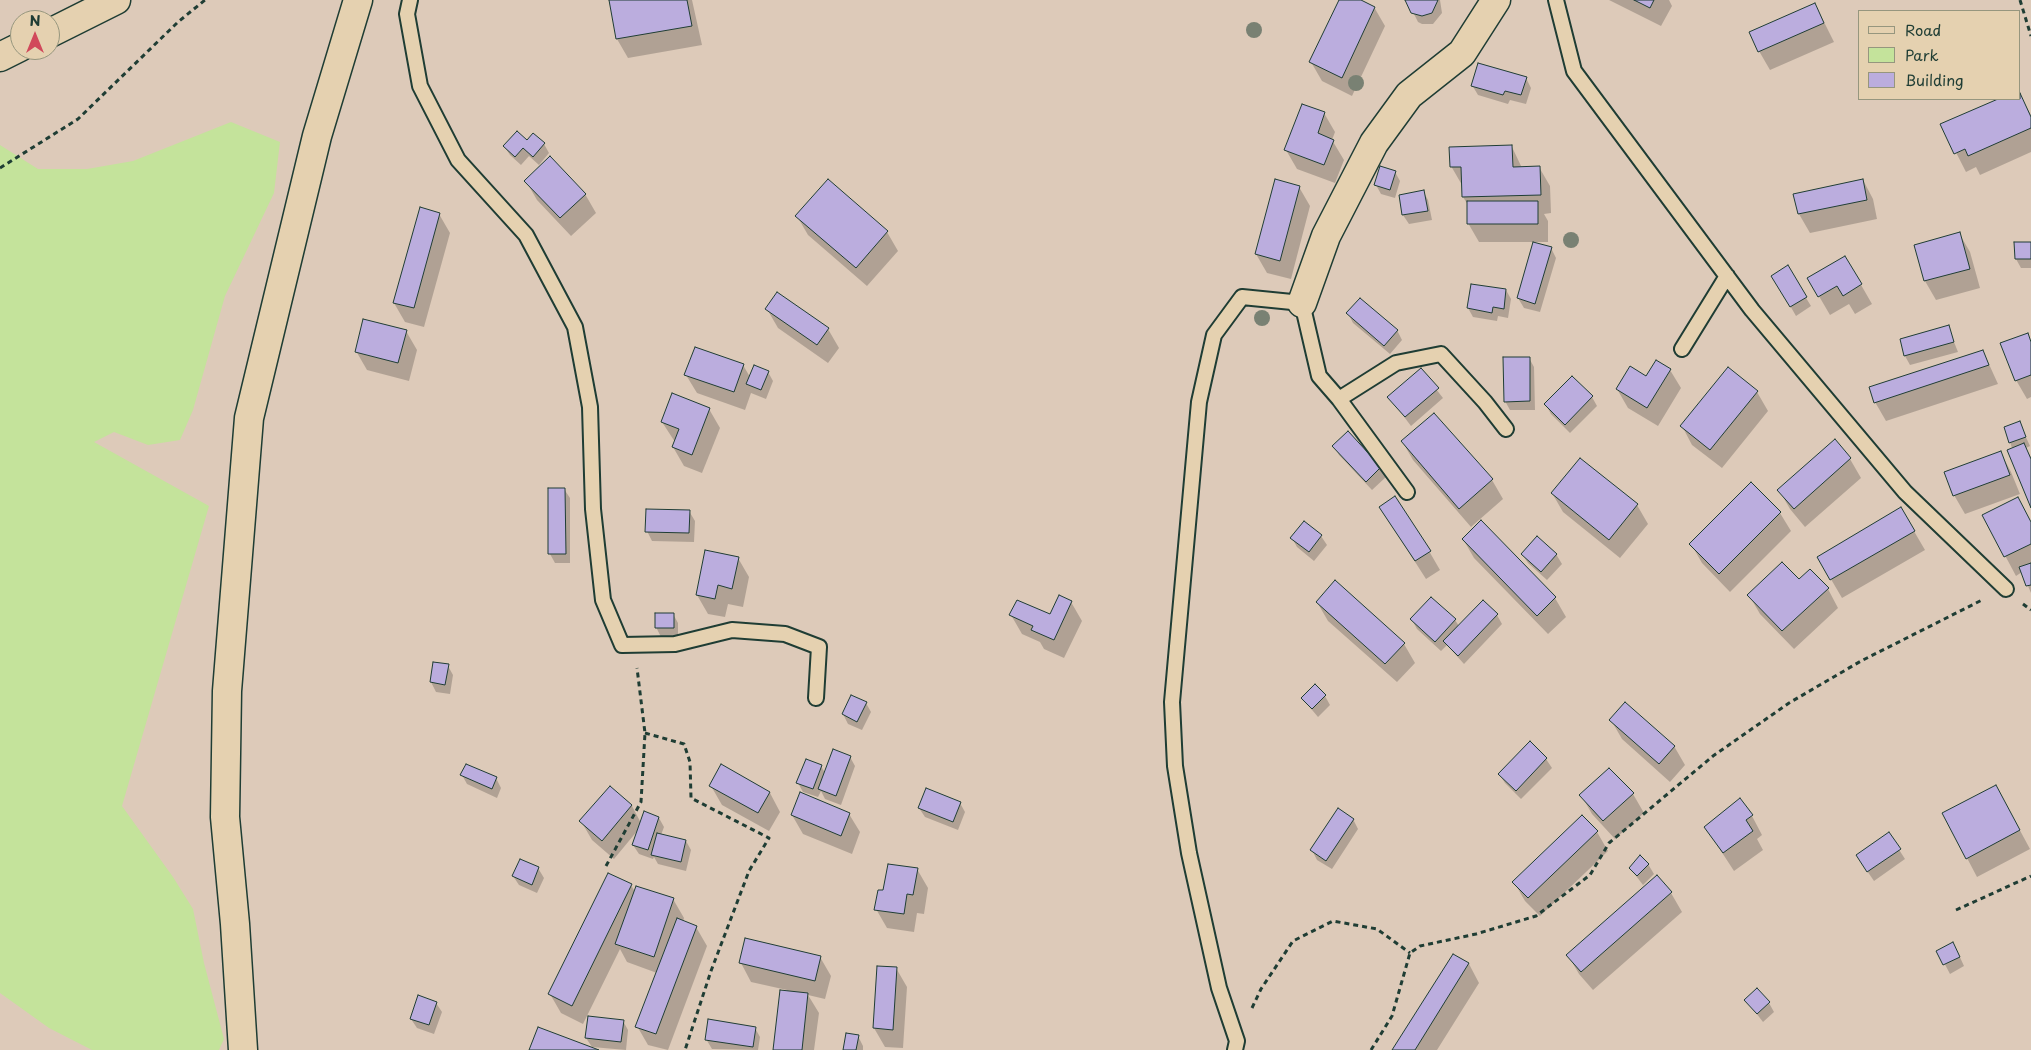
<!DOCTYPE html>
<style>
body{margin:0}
#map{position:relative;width:2031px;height:1050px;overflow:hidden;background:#ddcab9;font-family:"Playpen Sans",sans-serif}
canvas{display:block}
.legend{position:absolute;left:1858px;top:10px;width:162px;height:90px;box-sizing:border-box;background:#e5d1b0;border:1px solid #96967e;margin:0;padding:6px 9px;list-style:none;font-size:15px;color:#1f3d34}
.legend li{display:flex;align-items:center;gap:10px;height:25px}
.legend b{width:25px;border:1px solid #96967e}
.north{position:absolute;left:10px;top:10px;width:50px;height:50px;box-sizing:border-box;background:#e5d1b0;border:1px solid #96967e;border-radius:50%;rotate:0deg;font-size:14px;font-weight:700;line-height:20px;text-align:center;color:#1f3d34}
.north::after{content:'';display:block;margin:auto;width:18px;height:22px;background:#d1495b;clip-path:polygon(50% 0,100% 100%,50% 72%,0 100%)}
</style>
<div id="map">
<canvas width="2031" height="1050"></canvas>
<ul class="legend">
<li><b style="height:6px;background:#e5d1b0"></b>Road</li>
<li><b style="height:14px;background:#c4e39b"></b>Park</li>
<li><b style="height:14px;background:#bbadde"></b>Building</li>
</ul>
<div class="north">N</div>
</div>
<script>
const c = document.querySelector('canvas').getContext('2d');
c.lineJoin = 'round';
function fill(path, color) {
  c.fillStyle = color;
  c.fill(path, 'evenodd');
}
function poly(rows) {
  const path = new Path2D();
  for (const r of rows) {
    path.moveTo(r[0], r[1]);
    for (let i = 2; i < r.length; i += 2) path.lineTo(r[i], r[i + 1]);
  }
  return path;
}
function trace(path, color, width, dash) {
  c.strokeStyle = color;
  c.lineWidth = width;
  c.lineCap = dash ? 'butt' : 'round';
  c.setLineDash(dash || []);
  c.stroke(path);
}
fill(poly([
 [231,122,280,142,274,193,225,296,193,410,180,440,148,445,114,432,94,442,209,506,122,806,173,877,193,909,204,963,224,1039,219,1050,92,1050,49,1028,0,993,0,145,38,169,87,169,133,161]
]), '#c4e39b');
fill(poly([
 [610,0,692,0,702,45,628,58,617,39],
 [1340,0,1358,0,1374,7,1385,26,1352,96,1322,81,1311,62],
 [1407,0,1440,0,1442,13,1433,24,1422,24,1418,22],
 [1609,0,1669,0,1672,6,1661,26],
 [1815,4,1834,42,1770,70,1759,51],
 [1526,78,1531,88,1526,104,1510,100,1508,104,1478,95,1472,85],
 [2020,95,2031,115,2031,152,1980,175,1976,167,1966,172,1942,125,2001,99,2020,99],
 [1324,113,1335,132,1332,140,1344,160,1335,183,1297,169,1286,150],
 [527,142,544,144,549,153,539,165,529,156,521,165,510,155,504,146],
 [1512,147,1522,168,1539,167,1550,186,1551,213,1544,214,1548,221,1548,242,1479,242,1468,223,1468,205,1463,197,1462,185,1451,166],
 [1395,172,1400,181,1395,198,1381,194,1376,185],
 [1863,180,1873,199,1877,219,1810,233,1799,214,1795,195],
 [526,181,585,194,596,213,571,236,537,200],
 [1299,187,1310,206,1291,279,1267,273,1256,254],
 [1423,191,1428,200,1432,220,1409,224,1403,215],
 [439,214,450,233,424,327,405,322,394,303],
 [797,216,887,232,898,251,867,286,808,235],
 [1959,233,1970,252,1980,288,1936,300,1925,281,1916,246],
 [2031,243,2031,268,2021,268,2016,259],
 [1551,248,1556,258,1540,312,1524,308,1518,298],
 [1845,257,1872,304,1855,314,1849,304,1830,315,1809,279],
 [1787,267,1811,306,1796,316,1773,276],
 [1506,290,1511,299,1508,318,1498,316,1497,321,1473,317,1468,308],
 [767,309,828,329,839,348,828,363,778,328],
 [1348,313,1397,330,1402,340,1390,354,1353,323],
 [1948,327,1958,352,1910,365,1905,356],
 [406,331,417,350,409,381,367,370,356,351],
 [2027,335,2031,341,2031,397,2027,399,2016,380],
 [1983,351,1998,384,1886,421,1875,402],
 [1529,358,1534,367,1535,410,1510,410,1505,401],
 [743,365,750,377,768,372,773,381,766,399,751,393,745,410,697,393,686,375],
 [1728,369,1757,392,1768,411,1722,468,1692,445,1682,426],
 [1421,370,1443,398,1411,426,1389,397],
 [1670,370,1681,388,1658,426,1628,408,1617,389],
 [1592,397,1597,406,1570,433,1551,414,1546,405],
 [709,409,720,428,702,473,684,466,673,447,675,442,662,422],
 [1434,414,1492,480,1503,499,1471,527,1413,460,1402,441],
 [2019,422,2030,446,2026,448,2031,457,2031,505,2010,442],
 [1348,433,1380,468,1386,477,1372,490,1339,455,1334,446],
 [1835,441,1850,459,1861,478,1805,527,1790,509,1779,490],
 [2001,453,2011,472,2020,494,1965,514,1954,495],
 [564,489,570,498,570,563,555,563,550,554],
 [1552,493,1637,505,1648,524,1620,558,1563,512],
 [2018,499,2031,522,2031,593,2022,572,2016,576,1984,516],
 [1380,507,1429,551,1440,570,1426,579],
 [1901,509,1925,550,1842,598,1818,557],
 [689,511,695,521,694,542,652,541,647,531],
 [1780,513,1791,531,1730,592,1702,563,1691,544],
 [1481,521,1555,598,1566,617,1548,634,1474,558,1463,539],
 [1321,536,1327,545,1314,561,1297,547,1292,538],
 [1522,554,1556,554,1562,564,1547,580,1528,563],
 [738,558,749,577,743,607,728,604,725,617,708,614,697,595],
 [1799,581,1828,589,1838,608,1794,649,1760,614,1749,595],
 [1431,599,1455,620,1459,626,1497,615,1502,624,1464,664,1447,645,1441,651,1417,629,1412,620],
 [1071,602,1082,621,1064,658,1044,649,1040,642,1022,634,1011,615,1050,616],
 [1317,602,1404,644,1415,663,1397,682,1328,621],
 [673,614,678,623,678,637,661,637,656,627],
 [434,663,448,666,453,675,450,694,436,692,431,682],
 [1325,696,1330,705,1318,717,1302,698],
 [866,703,871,712,862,730,848,724,843,714],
 [1611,720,1674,746,1685,765,1670,782,1622,739],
 [1530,742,1546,759,1552,768,1521,799,1505,783,1499,774],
 [850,757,855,766,841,805,825,799,821,791,818,797,803,792,798,783,821,766,825,773],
 [1609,769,1633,794,1644,813,1615,839,1592,814,1581,795],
 [462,775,496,778,501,788,497,798,467,784],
 [711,786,770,793,780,812,769,831,722,805],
 [1996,786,2030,849,1977,877,1967,858],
 [610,787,632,806,641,823,659,818,664,827,661,835,686,841,691,850,686,871,658,864,654,857,653,859,639,854,633,845,638,830,614,859,592,840,581,821],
 [960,803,965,812,958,830,925,817,919,808],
 [849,814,860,832,852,854,803,834,792,815],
 [1752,816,1762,835,1757,839,1763,850,1734,871,1706,828],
 [1353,819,1358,829,1332,869,1317,860,1312,850],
 [1597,832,1608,851,1540,916,1525,901,1514,882],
 [1889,834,1905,859,1874,881,1863,865],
 [1648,864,1654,874,1643,885,1630,868],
 [538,868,544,878,537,893,519,885,513,876],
 [917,869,928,888,924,914,917,913,914,932,887,928,876,909,884,892],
 [1657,876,1671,893,1682,912,1593,990,1579,974,1568,955],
 [631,885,635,892,673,899,684,918,683,922,696,927,707,946,668,1050,648,1045,637,1026,657,973,627,962,620,949,583,1024,561,1013,550,994],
 [1938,951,1958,953,1964,966,1950,974],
 [1454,955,1469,964,1479,983,1437,1050,1393,1050],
 [820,957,831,976,825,999,808,995,819,1013,814,1050,774,1050,787,990,751,982,741,963],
 [896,968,907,987,903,1048,885,1047,874,1028],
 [1746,1000,1769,1003,1774,1012,1763,1022],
 [436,1003,442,1012,434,1034,417,1028,411,1019],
 [623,1021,628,1030,626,1050,592,1047,586,1038],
 [755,1028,760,1037,758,1050,712,1049,706,1039],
 [858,1036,863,1046,863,1050,845,1050]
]), '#0003');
const building = poly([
 [609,0,687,0,692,26,616,39,609,0],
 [1339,0,1361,0,1375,7,1342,78,1309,62,1339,0],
 [1405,0,1438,0,1432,13,1422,16,1411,13,1405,0],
 [1634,0,1654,0,1650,8,1634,0],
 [1815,3,1824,23,1758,52,1749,32,1815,3],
 [1478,63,1527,77,1521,95,1505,91,1503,95,1471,86,1478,63],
 [2020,93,2031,117,2031,128,1968,156,1965,149,1954,154,1940,124,1998,99,2020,99,2020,93],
 [1302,104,1325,112,1318,133,1334,140,1324,165,1284,150,1302,104],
 [517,131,527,140,533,133,545,143,533,157,523,148,515,157,503,146,517,131],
 [1512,145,1513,167,1540,166,1541,195,1462,197,1461,167,1450,167,1449,147,1512,145],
 [550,156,586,194,560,218,524,181,550,156],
 [1380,166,1396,171,1390,190,1374,185,1380,166],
 [828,179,888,231,856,268,795,216,828,179],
 [1275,179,1300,186,1280,261,1255,254,1275,179],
 [1863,179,1867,200,1798,214,1793,194,1863,179],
 [1424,190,1428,211,1402,215,1399,195,1424,190],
 [1467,201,1538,201,1538,224,1467,224,1467,201],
 [420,207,440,213,414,308,393,303,420,207],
 [1960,232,1970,269,1924,281,1914,245,1960,232],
 [1533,242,1552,247,1535,304,1517,298,1533,242],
 [2014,242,2031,242,2031,259,2015,259,2014,242],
 [1845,256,1862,284,1843,296,1837,286,1818,297,1807,278,1845,256],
 [1788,265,1807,297,1790,307,1771,276,1788,265],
 [1471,284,1506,289,1504,309,1493,307,1492,313,1467,308,1471,284],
 [777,292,829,328,817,345,765,309,777,292],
 [1360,298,1398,330,1384,346,1346,313,1360,298],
 [363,319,407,330,398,363,355,352,363,319],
 [1949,325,1954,342,1904,356,1900,339,1949,325],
 [2028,333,2031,342,2031,375,2015,381,2000,343,2028,333],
 [695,347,744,364,734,392,684,375,695,347],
 [1983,350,1989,365,1874,403,1869,387,1983,350],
 [1503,357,1530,357,1530,401,1504,402,1503,357],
 [1656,360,1671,369,1647,408,1616,389,1630,366,1646,376,1656,360],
 [754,365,769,371,761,390,746,384,754,365],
 [1728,367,1758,391,1710,450,1680,426,1728,367],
 [1421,368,1439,388,1405,417,1387,397,1421,368],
 [1572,376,1593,396,1565,425,1544,404,1572,376],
 [672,393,710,408,692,455,672,447,679,429,661,422,672,393],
 [1434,413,1493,479,1459,509,1401,441,1434,413],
 [2020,421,2026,437,2009,443,2004,427,2020,421],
 [1348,431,1381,467,1366,482,1332,446,1348,431],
 [1835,439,1851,458,1794,509,1777,490,1835,439],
 [2024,443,2031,459,2031,508,2007,450,2024,443],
 [2001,451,2010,475,1953,496,1944,472,2001,451],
 [1580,458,1638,504,1609,540,1551,493,1580,458],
 [1751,482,1781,512,1719,574,1689,544,1751,482],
 [548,488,565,488,566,554,548,554,548,488],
 [1395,496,1431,551,1415,561,1379,507,1395,496],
 [2018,497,2031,522,2031,544,2004,557,1982,515,2018,497],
 [1901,507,1915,531,1830,580,1817,557,1901,507],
 [646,509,690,510,689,533,645,532,646,509],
 [1481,520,1556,597,1537,616,1462,539,1481,520],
 [1304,521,1322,535,1309,552,1290,538,1304,521],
 [1537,536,1557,554,1541,572,1521,554,1537,536],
 [705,550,739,557,732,589,718,585,715,599,696,595,705,550],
 [1782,562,1799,579,1810,569,1829,588,1782,631,1747,595,1782,562],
 [2031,563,2031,585,2026,586,2019,567,2031,563],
 [1335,580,1405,643,1385,664,1316,602,1335,580],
 [1059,595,1072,601,1054,640,1031,630,1033,626,1009,615,1017,600,1050,614,1059,595],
 [1431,597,1456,619,1435,642,1410,619,1431,597],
 [1483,600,1498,614,1458,656,1443,641,1483,600],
 [655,613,674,613,674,628,655,628,655,613],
 [433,662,449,664,445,685,430,682,433,662],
 [1315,684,1326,695,1312,709,1301,698,1315,684],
 [851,695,867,702,857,722,842,714,851,695],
 [1625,702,1675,746,1659,764,1609,720,1625,702],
 [1530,741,1547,758,1516,791,1498,774,1530,741],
 [833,749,851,756,836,796,818,789,833,749],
 [806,759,822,765,813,789,796,783,806,759],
 [466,764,497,777,492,789,460,775,466,764],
 [721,764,770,792,758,813,709,786,721,764],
 [1609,768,1634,793,1603,821,1579,795,1609,768],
 [1996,785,2020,830,1966,859,1942,813,1996,785],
 [610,786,632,805,602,841,579,821,610,786],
 [926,788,961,802,953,822,918,808,926,788],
 [800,792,850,813,841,836,791,815,800,792],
 [1740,798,1753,815,1746,820,1753,831,1723,853,1704,827,1740,798],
 [1338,808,1354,819,1326,861,1310,850,1338,808],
 [644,811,659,817,648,850,632,845,644,811],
 [1582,815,1598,831,1528,898,1512,882,1582,815],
 [1889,832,1901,849,1867,872,1856,855,1889,832],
 [657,833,686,840,681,862,651,855,657,833],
 [1640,855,1649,864,1637,876,1629,868,1640,855],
 [520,859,539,867,532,885,512,876,520,859],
 [888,864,918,868,913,895,907,894,904,914,874,910,878,890,883,890,888,864],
 [608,873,632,884,572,1006,548,994,608,873],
 [1657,875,1672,892,1581,972,1566,955,1657,875],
 [636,886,674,898,654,957,615,944,636,886],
 [677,918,697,926,656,1034,635,1027,677,918],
 [745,938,821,956,815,981,739,963,745,938],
 [1953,942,1960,957,1943,965,1936,951,1953,942],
 [1453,954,1469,963,1415,1050,1392,1050,1453,954],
 [877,966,897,967,893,1030,873,1028,877,966],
 [1757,988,1770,1002,1757,1014,1744,1000,1757,988],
 [780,990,808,993,802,1050,773,1050,780,990],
 [418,995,437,1002,429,1025,410,1019,418,995],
 [588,1016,624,1020,621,1042,585,1038,588,1016],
 [708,1019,756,1027,753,1047,705,1040,708,1019],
 [538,1027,599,1050,529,1050,538,1027],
 [846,1033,859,1035,856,1050,843,1050,846,1033]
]);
fill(building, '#bbadde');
trace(building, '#1f3d34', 1);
const service = poly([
 [410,0,407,14,420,86,458,160,526,235,575,327,590,407,593,509,603,600,622,645,675,644,732,630,785,634,819,647,816,698],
 [1556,0,1574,71,1752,310,1905,492,2006,589],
 [1682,349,1727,276],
 [1339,399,1396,363,1441,354,1485,402,1506,429],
 [1235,1050,1237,1041,1219,988,1189,853,1175,766,1172,702,1199,402,1214,335,1242,297,1302,303,1319,376,1339,399,1407,492]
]);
const minor = poly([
 [50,33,116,0],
 [0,57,20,47],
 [1302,303,1326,236,1374,143,1409,95,1462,53,1496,0],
 [243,1050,235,924,225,817,227,691,249,418,317,136,358,0]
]);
trace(service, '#1f3d34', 18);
trace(minor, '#1f3d34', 31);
trace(poly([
 [2020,0,2031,36],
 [0,168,78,119,178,22,205,0],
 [2023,604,2031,610],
 [645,733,684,744,690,762,691,798,769,838,749,871,711,971,685,1050],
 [606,866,641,802,645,733,637,668],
 [1956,910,2031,876],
 [1252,1008,1261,989,1293,941,1333,921,1377,929,1410,953],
 [1371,1050,1392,1016,1410,953,1420,946,1476,934,1536,916,1590,875,1609,843,1713,756,1789,703,1861,661,1982,600]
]), '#1f3d34', 3, [5, 4]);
trace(service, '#e5d1b0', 14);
trace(minor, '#e5d1b0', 28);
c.fillStyle = '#798173';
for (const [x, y] of [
 [1254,30],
 [1356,83],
 [1571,240],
 [1262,318]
]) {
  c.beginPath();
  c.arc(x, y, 8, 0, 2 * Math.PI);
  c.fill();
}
</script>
